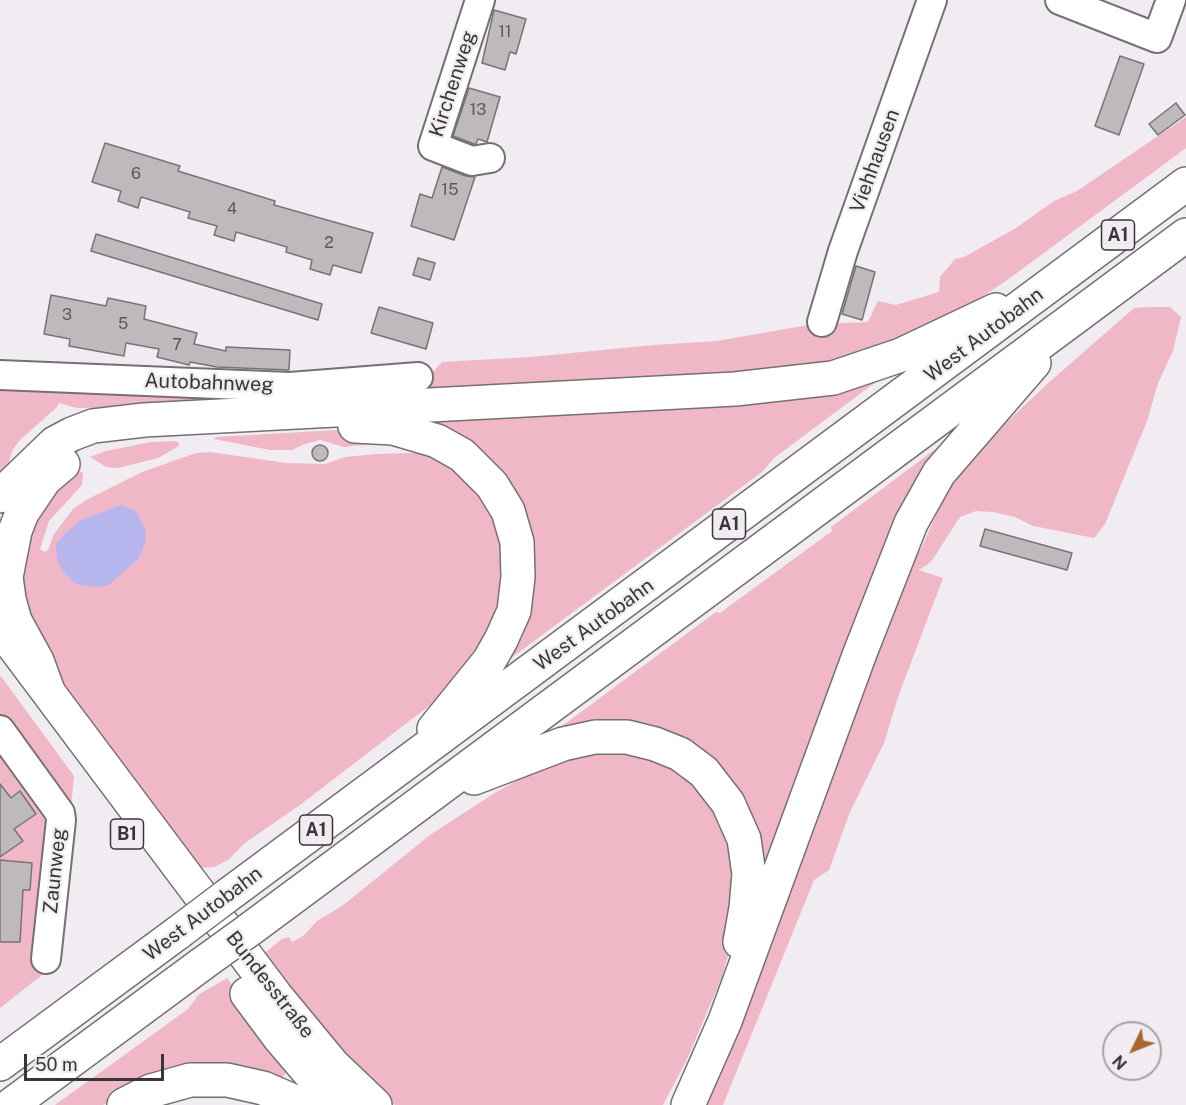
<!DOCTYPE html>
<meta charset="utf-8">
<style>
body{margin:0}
#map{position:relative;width:1186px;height:1105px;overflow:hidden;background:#f0ecf1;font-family:"Public Sans",sans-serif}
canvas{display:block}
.north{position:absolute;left:1102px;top:1021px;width:60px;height:60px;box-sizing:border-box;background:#f0ecf1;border:2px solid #a6a3a7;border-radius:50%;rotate:227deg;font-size:16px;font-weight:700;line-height:24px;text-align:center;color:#383638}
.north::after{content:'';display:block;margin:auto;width:21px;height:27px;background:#a96734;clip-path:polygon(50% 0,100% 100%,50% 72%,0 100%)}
.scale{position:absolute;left:24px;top:1054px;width:140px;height:27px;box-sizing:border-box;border:3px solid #383638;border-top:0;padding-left:8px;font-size:18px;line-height:21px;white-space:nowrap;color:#383638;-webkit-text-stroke:4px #f0ecf1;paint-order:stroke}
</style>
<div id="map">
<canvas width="1186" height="1105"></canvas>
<div class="north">N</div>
<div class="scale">50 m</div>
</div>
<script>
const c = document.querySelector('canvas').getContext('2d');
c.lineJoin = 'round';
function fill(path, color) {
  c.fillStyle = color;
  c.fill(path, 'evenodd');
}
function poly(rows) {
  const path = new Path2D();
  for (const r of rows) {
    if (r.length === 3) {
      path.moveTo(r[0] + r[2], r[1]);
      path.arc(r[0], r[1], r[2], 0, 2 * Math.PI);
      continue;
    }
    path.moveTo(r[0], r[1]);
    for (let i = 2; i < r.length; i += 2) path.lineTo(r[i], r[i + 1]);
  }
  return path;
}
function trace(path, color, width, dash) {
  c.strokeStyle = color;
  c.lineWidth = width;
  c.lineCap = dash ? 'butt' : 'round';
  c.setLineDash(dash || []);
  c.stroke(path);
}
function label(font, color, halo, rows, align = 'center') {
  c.font = font + ' "Public Sans",sans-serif';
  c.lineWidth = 4.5;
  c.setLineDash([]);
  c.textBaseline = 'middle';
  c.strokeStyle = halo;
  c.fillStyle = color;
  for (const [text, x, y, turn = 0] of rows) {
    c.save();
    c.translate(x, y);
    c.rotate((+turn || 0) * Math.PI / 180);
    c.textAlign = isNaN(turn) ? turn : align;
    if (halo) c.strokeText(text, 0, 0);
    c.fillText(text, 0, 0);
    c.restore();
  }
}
fill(poly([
 [1186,117,1186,148,1010,278,950,319,891,347,830,363,724,375,249,405,77,408,59,403,56,408,20,440,12,451,6,472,0,478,0,383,422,384,442,362,531,357,654,345,717,341,814,324,868,322,878,301,896,305,939,292,940,277,955,259,964,257,1016,228,1054,201,1077,191],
 [1151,307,1170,307,1181,317,1173,351,1158,383,1147,421,1105,524,1094,538,1033,526,1015,517,993,512,976,511,960,517,931,562,919,570,943,578,898,697,884,743,850,812,829,870,814,880,723,1105,697,1105,797,871,912,560,921,549,937,513,953,483,969,458,1046,385,1134,308],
 [888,373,774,458,762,472,503,664,523,531,401,422],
 [337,430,409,440,344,447,320,440,302,445,292,450,270,450,214,439,216,437],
 [949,439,763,891,724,779,554,732,716,612,720,613,832,531,831,527],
 [175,441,179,443,179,446,158,458,118,468,106,467,90,457,106,451,151,442],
 [210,452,286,463,325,464,345,457,377,454,440,452,484,489,509,566,491,639,438,699,300,805,245,843,228,860,214,867,197,868,33,643,19,609,27,518,76,470,83,473,82,485,49,521,40,549,44,552,48,550,54,534,73,509,88,499,142,472,196,453],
 [0,675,74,776,56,964,0,1008],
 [625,745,699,781,738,857,731,945,722,977,687,1059,663,1105,395,1105,353,1069,256,960,282,939,289,937,292,942,303,936,317,921,342,906,430,835,493,794,541,767,542,763],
 [227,978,250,1008,288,1070,278,1083,152,1079,103,1105,55,1105,188,1009,198,995]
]), '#f0b7c7');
fill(poly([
 [122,505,136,511,145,528,146,541,138,559,109,585,94,587,75,584,61,569,57,559,56,544,65,534,81,520]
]), '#b6b5ed');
const building = poly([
 [494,10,526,19,516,54,510,52,505,70,482,63,494,10],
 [1120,56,1144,64,1119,135,1095,126,1120,56],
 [469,88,500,97,487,142,478,139,476,144,474,144,453,136,469,88],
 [1176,103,1185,115,1158,135,1149,124,1176,103],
 [105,143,180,166,178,171,275,201,274,205,373,233,361,273,333,265,330,275,310,269,312,260,286,252,287,247,236,232,234,241,214,235,217,226,188,218,190,212,141,197,138,208,118,201,121,191,92,182,105,143],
 [442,167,466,176,475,177,454,240,411,226,420,194,432,198,442,167],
 [96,234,322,304,318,320,91,251,96,234],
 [418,258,435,263,430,280,413,275,418,258],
 [856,266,875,272,862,320,842,314,856,266],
 [51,295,106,306,108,298,146,306,144,319,197,333,194,344,226,351,226,347,290,350,289,370,217,367,190,362,189,365,157,357,159,349,126,343,124,356,69,346,70,339,44,334,51,295],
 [379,307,433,323,426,349,371,333,379,307],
 [320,453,8],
 [985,529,1072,553,1067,570,980,546,985,529],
 [0,784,11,798,20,791,36,814,14,829,23,841,0,857,0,784],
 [0,860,32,863,30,890,23,890,20,942,0,942,0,860]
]);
fill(building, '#beb9bc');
trace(building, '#787376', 1.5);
const minor = poly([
 [480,0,433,146,472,161,490,158],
 [1060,0,1157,38,1171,0],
 [822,322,843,251,932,0],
 [0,375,290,387,418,377],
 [0,730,60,813,61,820,46,959]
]);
const major = poly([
 [0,628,276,996,333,1065,375,1105],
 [247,994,279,1037,325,1091,340,1105]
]);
const highway = poly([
 [355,426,393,428,437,441,462,455,492,485,508,511,517,542,518,577,514,611,501,640,489,661,434,729],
 [0,496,55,443,72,434,93,426,144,420,735,389,833,378,901,355,996,310],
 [48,691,37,661,15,621,9,599,6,577,15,531,22,513,45,479,63,464],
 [474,778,563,744,595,737,627,737,655,744,680,754,704,772,728,803,744,839,749,874,746,908,740,942],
 [224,898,1186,184],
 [249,930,1186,235],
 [0,1064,179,932],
 [11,1105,202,964],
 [124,1105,151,1091,190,1080,227,1080,263,1088,302,1105],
 [688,1105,725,1021,860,653,911,523,939,473,1034,363]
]);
trace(minor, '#747074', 32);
trace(major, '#747074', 36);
trace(highway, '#747074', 36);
trace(minor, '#fff', 28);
trace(major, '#fff', 33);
trace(highway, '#fff', 33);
const highwayBridge = poly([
 [179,932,224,898],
 [202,964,249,930]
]);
trace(highwayBridge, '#747074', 36, []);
trace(highwayBridge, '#fff', 33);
label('16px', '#5a5759', null, [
 ["11",505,32],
 ["13",478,110],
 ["6",136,174],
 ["15",450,190],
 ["4",232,209],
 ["2",329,243],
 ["3",67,315],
 ["5",123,324],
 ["7",177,345]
]);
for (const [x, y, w] of [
 [1118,235,33],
 [729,524,33],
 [316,830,33],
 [127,834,33]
]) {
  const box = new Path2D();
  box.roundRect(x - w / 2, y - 15, w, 30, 4.5);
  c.fillStyle = '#f0ecf1';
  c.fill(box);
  trace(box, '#383638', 1.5);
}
label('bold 18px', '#383638', null, [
 ["A1",1118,235],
 ["A1",729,524],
 ["A1",316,830],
 ["B1",127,834]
]);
label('20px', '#383638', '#f0ecf1', [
 ["Kirchenweg",453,84,-72],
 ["Viehhausen",875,161,-70],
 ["West Autobahn",984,335,-37],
 ["Autobahnweg",209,383,2],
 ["West Autobahn",594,625,-36],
 ["Zaunweg",55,871,-84],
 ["West Autobahn",203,914,-37],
 ["Bundesstraße",270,985,52]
]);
</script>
